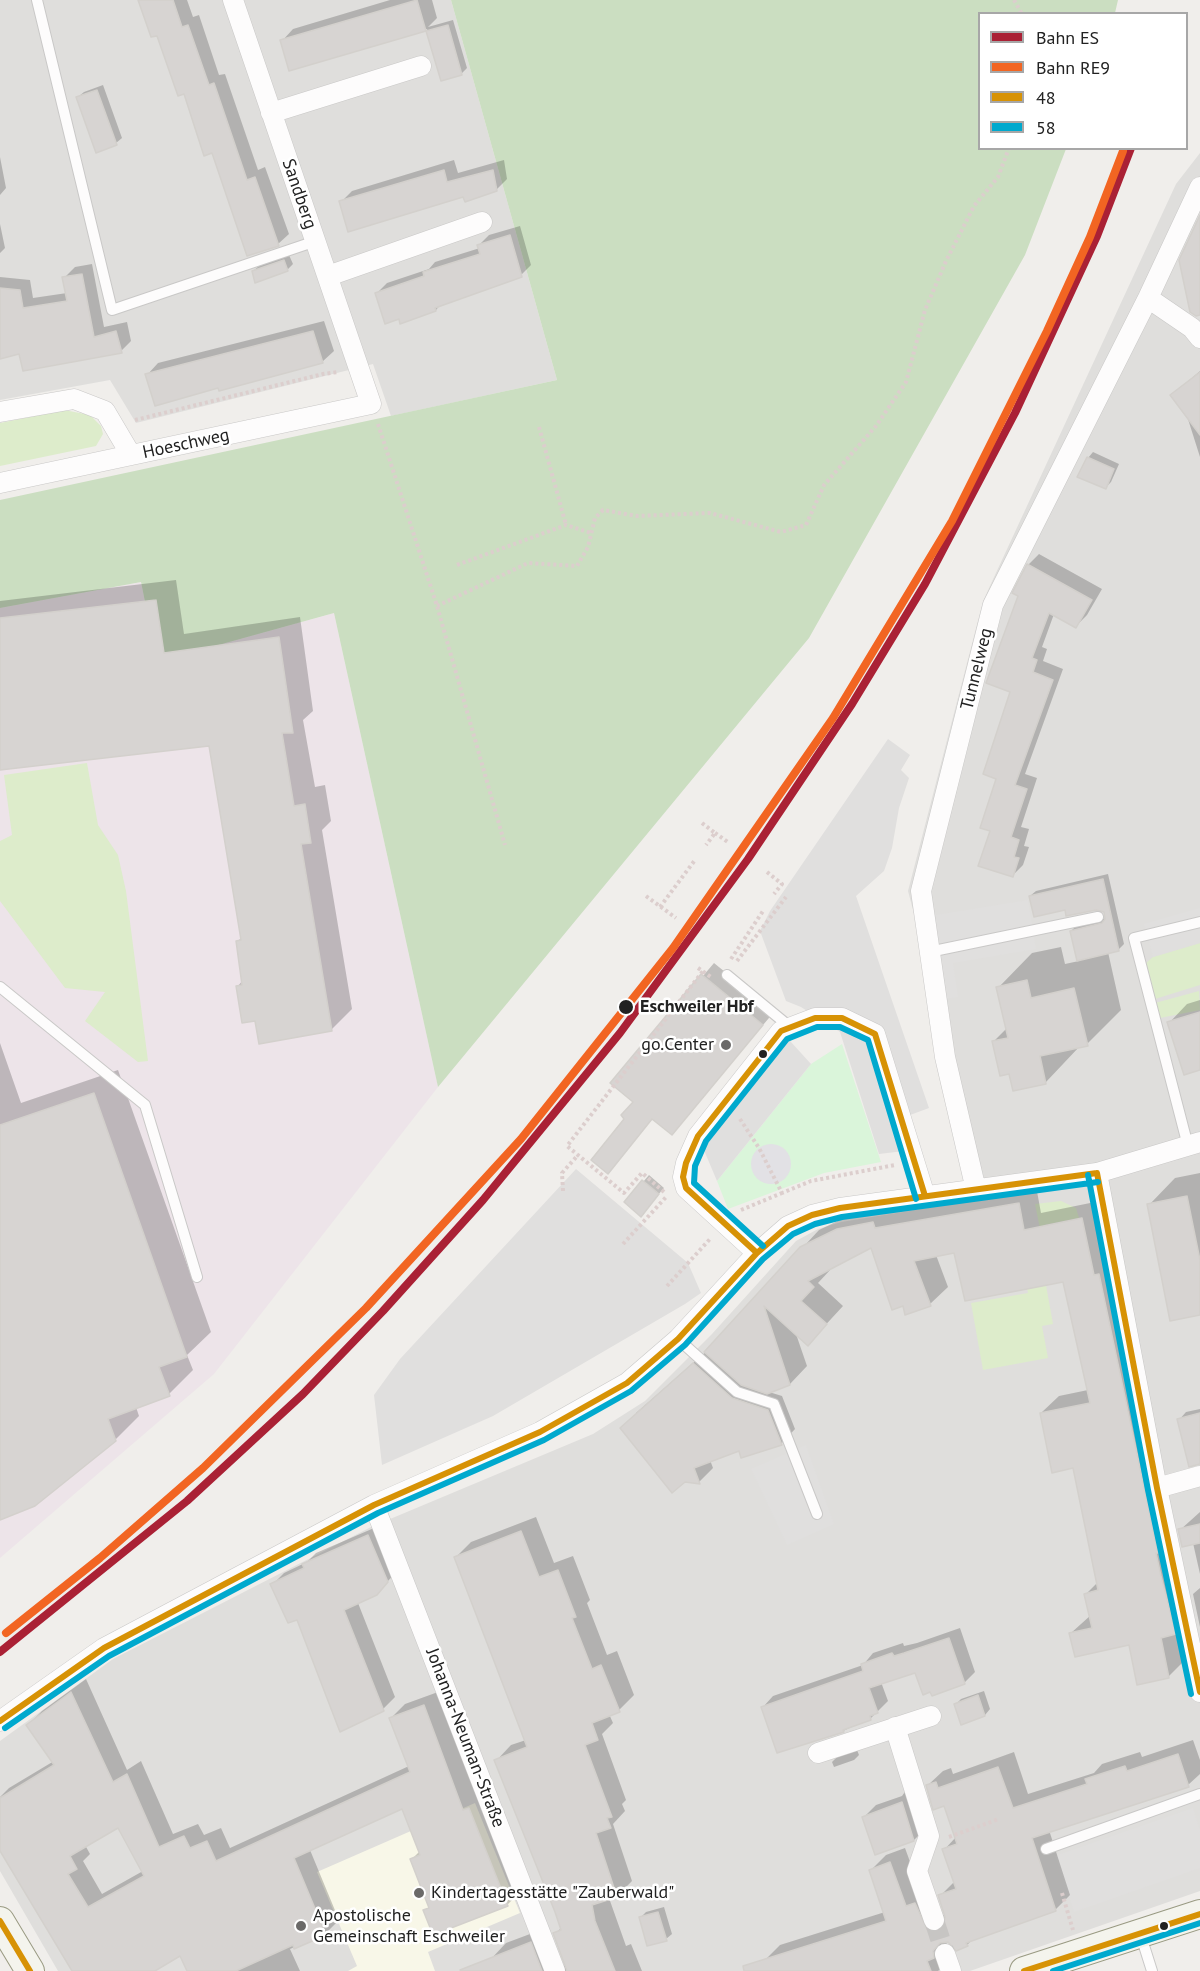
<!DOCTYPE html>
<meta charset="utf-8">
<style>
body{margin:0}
#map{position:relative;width:1200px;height:1971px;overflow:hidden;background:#f0eeeb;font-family:"PT Sans",sans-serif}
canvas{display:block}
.legend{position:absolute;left:978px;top:12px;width:210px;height:138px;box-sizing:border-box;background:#fff;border:2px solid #a7a7a7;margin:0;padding:8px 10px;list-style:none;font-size:18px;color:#222}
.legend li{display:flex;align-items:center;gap:12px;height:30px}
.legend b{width:30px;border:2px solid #a7a7a7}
</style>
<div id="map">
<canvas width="1200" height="1971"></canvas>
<ul class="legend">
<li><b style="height:8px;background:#aa2135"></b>Bahn ES</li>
<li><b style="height:8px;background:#f26522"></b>Bahn RE9</li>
<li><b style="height:8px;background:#d79205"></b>48</li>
<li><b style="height:8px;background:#00a9ce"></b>58</li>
</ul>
</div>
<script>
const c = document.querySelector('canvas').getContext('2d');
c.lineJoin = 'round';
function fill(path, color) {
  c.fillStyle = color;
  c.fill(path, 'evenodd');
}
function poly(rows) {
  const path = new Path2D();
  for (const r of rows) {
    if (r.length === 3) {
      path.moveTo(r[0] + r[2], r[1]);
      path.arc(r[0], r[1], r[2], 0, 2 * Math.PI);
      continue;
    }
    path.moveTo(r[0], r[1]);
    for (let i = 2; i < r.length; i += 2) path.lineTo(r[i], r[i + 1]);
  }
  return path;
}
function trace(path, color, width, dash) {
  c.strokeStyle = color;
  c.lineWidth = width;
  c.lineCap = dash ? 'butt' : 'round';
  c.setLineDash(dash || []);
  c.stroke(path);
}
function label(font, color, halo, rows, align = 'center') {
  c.font = font + ' "PT Sans",sans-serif';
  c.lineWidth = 5;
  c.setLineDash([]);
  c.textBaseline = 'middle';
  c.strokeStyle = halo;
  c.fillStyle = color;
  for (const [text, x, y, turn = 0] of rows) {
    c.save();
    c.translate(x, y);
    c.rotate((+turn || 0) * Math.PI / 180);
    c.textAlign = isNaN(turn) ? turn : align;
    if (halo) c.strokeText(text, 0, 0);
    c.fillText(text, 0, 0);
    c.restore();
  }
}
fill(poly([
 [0,0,451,0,557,380,391,416,373,364,136,423,110,380,0,400],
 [1200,153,1200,1891,970,1971,58,1971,0,1871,0,1741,113,1659,371,1527,593,1434,645,1401,712,1334,796,1241,818,1229,841,1222,989,1198,908,891,983,601,1176,184]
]), '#dfdedc');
fill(poly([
 [141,582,157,662,334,613,438,1087,214,1374,0,1558,0,608]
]), '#ede4e9');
fill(poly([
 [475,1803,520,1913,428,1952,435,1971,348,1971,357,1966,317,1872]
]), '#f8f7e8');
fill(poly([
 [64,410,90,415,101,426,103,434,96,446,0,466,0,423],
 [87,763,98,825,118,855,126,891,148,1061,138,1062,85,1021,105,992,65,988,0,901,0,841,12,835,4,775],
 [1200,943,1200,985,1155,999,1146,963,1153,957],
 [1199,991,1200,1010,1160,1018,1155,1003],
 [1061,1201,1076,1208,1079,1218,1044,1225,1044,1228,1040,1229,1035,1204],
 [1042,1263,1053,1324,1042,1326,1048,1358,983,1370,971,1303,1028,1293,1023,1267]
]), '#ddeccb');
fill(poly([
 [451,0,1118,0,1115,13,980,14,980,148,1066,149,1025,255,809,638,438,1087,334,613,157,662,141,582,0,608,0,500,557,380]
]), '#cbdec1');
fill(poly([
 [842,1044,881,1162,824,1173,728,1209,717,1181,811,1064]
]), '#daf5da');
fill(poly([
 [888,739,910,755,901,770,909,778,899,808,892,848,884,871,856,896,929,1108,902,1118,912,1150,879,1154,840,1032,801,1007,786,1001,760,931,770,911],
 [1028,900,1036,949,953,963,958,997,944,999,930,916],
 [1200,908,1200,943,1153,957,1144,924],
 [781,1031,811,1064,717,1181,698,1136],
 [576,1169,688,1263,701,1293,685,1304,493,1416,382,1465,374,1395,400,1359],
 [806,1445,834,1524,787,1545,751,1469],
 [1193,1808,1200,1830,1200,1868,1074,1912,1055,1856]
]), '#e0dfde');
fill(poly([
 [771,1164,20]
]), '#e2e1e5');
fill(poly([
 [140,0,187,0,193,17,199,15,219,75,225,74,258,170,265,167,289,234,278,244,213,151],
 [390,0,432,0,437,18,428,27,453,20,467,68,462,73,442,79,427,29,290,70,282,41,293,29],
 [103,85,122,138,116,143,78,97,84,92],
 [0,157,6,188,0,195],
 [454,160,458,173,504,160,507,179,496,190,341,202,352,191],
 [0,224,5,248,0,253],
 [520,226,531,265,521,275,441,304,436,310,400,317,376,294,387,283,429,269,435,262,480,248,479,245,489,235],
 [289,255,293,264,287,270,253,271,259,266],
 [92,264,104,327,127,322,131,341,121,351,21,352,0,356,0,277,30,280,33,298,67,293,64,278,75,267],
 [324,321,334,351,322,362,219,386,147,375,158,363],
 [1200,371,1200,457,1187,416,1172,395],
 [1093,452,1119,464,1111,482,1106,487,1088,458],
 [1039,554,1102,589,1087,615,1076,626,1054,614,1042,647,1047,649,1043,661,1063,669,1025,774,1037,778,1021,827,1029,829,1024,846,1029,847,1023,865,1012,876,992,830,1011,692,1020,595,1028,565],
 [176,580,184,634,300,617,313,711,303,720,315,787,325,785,331,821,322,830,352,1009,331,1030,256,1019,238,986,243,980,237,942,242,937,210,744,0,769,0,601],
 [1108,874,1124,944,1119,949,1108,952,1121,1010,1087,1044,1080,1046,1046,1082,1010,1072,993,1042,1007,1028,998,988,1032,953,1061,947,1065,964,1079,961,1071,931,1077,925,1107,918,1105,911,1097,908,1066,908,1030,896,1036,891],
 [714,963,774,1012,672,1133,653,1118,608,1172,635,1102,612,1083],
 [1200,1000,1200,1069,1169,1023,1187,1004],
 [0,1043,21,1103,118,1070,211,1332,187,1355,193,1370,169,1394,136,1407,139,1416,115,1440,0,1518],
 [1200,1173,1200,1313,1149,1205,1175,1178],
 [649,1175,664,1188,646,1209,626,1202],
 [1036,1186,1041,1213,1100,1201,1186,1659,1168,1677,1130,1643,1071,1633,1091,1615,1086,1594,1098,1582,1074,1467,1041,1413,1059,1396,1088,1390,1065,1280,955,1251,936,1255,948,1287,930,1304,904,1304,872,1246,831,1269,818,1283,843,1306,808,1344,796,1334,807,1366,790,1384,769,1392,782,1396,795,1429,781,1444,739,1449,710,1460,713,1468,699,1482,636,1413,708,1350,819,1230,856,1212,890,1206,892,1211],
 [1200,1409,1200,1447,1179,1420,1186,1412],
 [1200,1512,1200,1574,1193,1543,1180,1530],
 [536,1517,554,1563,573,1556,590,1600,587,1603,607,1655,617,1651,634,1695,619,1710,609,1714,613,1723,602,1734,626,1800,622,1804,625,1811,613,1824,632,1881,617,1896,609,1898,626,1946,631,1944,642,1971,491,1971,491,1959,506,1943,546,1928,562,1965,566,1966,555,1934,562,1927,496,1761,511,1745,526,1740,456,1557,471,1542],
 [381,1525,399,1569,376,1594,358,1603,395,1697,383,1709,298,1618,272,1585,284,1573,307,1562,316,1553],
 [1200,1588,1200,1627,1193,1594],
 [960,1628,975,1672,964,1683,916,1671,881,1682,888,1701,871,1718,843,1731,763,1707,773,1696,863,1665,873,1653,903,1643,904,1646,917,1643],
 [86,1679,127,1770,141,1761,173,1834,198,1824,204,1835,221,1828,230,1848,409,1766,391,1718,405,1704,438,1692,477,1797,483,1795,521,1891,507,1905,425,1911,430,1906,412,1859,420,1851,403,1807,310,1850,339,1920,325,1934,290,1949,300,1971,189,1971,181,1953,152,1971,75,1971,0,1847,0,1797,9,1788,54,1761,28,1725,42,1711],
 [119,1826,143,1871,102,1894,83,1861,90,1854,85,1845],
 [984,1691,990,1709,985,1715,962,1723,956,1704,961,1699],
 [1193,1740,1200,1760,1200,1774,1188,1785,1049,1830,1070,1895,1055,1910,974,1938,967,1945,949,1941,943,1947,948,1962,938,1971,768,1971,765,1960,780,1945,885,1912,871,1870,886,1855,905,1848,921,1892,942,1915,947,1916,940,1896,955,1881,944,1850,956,1837,945,1804,927,1786,943,1771,951,1768,953,1774,1014,1752,1028,1794,1094,1773,1102,1764,1140,1752,1142,1757],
 [857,1750,859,1755,854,1760,834,1767,832,1762,838,1756],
 [907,1789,926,1828,914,1840,864,1817,876,1805,902,1796],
 [664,1907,672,1934,666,1939,640,1918,646,1912]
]), '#0003');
const building = poly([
 [138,0,173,0,182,27,188,25,209,85,214,83,247,180,255,177,279,246,247,256,212,153,204,156,184,94,178,96,157,36,151,37,138,0],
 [417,0,426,31,289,71,280,40,417,0],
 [448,25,462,75,441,81,426,31,448,25],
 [97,90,117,145,96,153,76,97,97,90],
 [444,170,447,182,493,170,497,191,465,202,463,197,348,232,339,201,444,170],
 [1200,215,1200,315,1196,316,1190,312,1179,260,1200,215],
 [510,235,522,277,435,308,436,311,400,324,399,319,385,324,375,293,424,276,423,272,480,254,477,245,510,235],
 [284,260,288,271,255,283,252,271,284,260],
 [82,274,94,337,116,331,122,353,23,371,19,354,0,359,0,288,20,290,23,308,67,301,62,277,82,274],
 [313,331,323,363,219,391,218,388,155,406,145,374,313,331],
 [1200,372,1200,435,1170,395,1200,372],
 [1087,457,1114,469,1106,489,1077,477,1087,457],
 [1027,564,1092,600,1076,628,1049,613,1032,658,1037,660,1033,672,1053,680,1015,785,1027,789,1011,837,1019,840,1014,857,1019,858,1013,877,978,866,990,831,980,828,996,779,983,774,1010,692,986,683,1018,596,1012,593,1027,564],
 [156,600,164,653,279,637,293,733,282,733,294,806,305,804,311,843,301,844,332,1031,259,1044,255,1021,242,1023,236,986,242,985,236,941,241,940,209,746,0,770,0,618,156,600],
 [1103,879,1119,951,1077,961,1070,931,1102,923,1105,919,1104,912,1096,910,1066,916,1065,910,1034,917,1029,896,1103,879],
 [701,974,763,1025,672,1135,652,1119,608,1174,591,1160,624,1119,621,1115,633,1102,610,1083,701,974],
 [1027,980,1031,998,1074,988,1088,1046,1040,1056,1046,1084,1013,1091,1009,1074,1000,1076,992,1041,1008,1038,996,987,1027,980],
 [1200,1012,1200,1070,1184,1075,1167,1022,1200,1012],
 [94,1093,187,1357,159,1367,170,1396,108,1419,116,1441,35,1506,0,1520,0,1125,94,1093],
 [642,1180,659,1194,641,1217,624,1202,642,1180],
 [1187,1196,1200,1260,1200,1315,1170,1321,1147,1204,1187,1196],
 [1019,1203,1024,1230,1082,1218,1094,1275,1099,1274,1158,1553,1156,1553,1161,1576,1176,1634,1161,1638,1169,1678,1137,1685,1129,1645,1075,1657,1069,1633,1092,1628,1084,1594,1098,1590,1073,1468,1052,1473,1040,1413,1090,1403,1063,1282,965,1301,954,1253,914,1261,931,1306,905,1315,903,1306,892,1310,871,1248,808,1281,814,1287,801,1301,827,1324,808,1346,764,1306,790,1385,767,1394,741,1385,704,1352,800,1247,837,1229,873,1222,875,1228,1019,1203],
 [693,1363,732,1398,768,1410,782,1445,741,1458,739,1451,694,1468,700,1484,685,1482,672,1493,620,1428,693,1363],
 [1200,1413,1200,1464,1189,1467,1177,1419,1200,1413],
 [1200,1524,1200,1543,1182,1547,1178,1529,1200,1524],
 [521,1531,539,1577,558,1570,576,1617,572,1618,592,1669,601,1665,620,1712,592,1723,598,1740,585,1745,612,1817,607,1818,611,1828,596,1833,617,1897,592,1905,595,1921,615,1971,567,1971,553,1933,561,1930,555,1912,494,1760,527,1747,454,1557,521,1531],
 [368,1535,388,1582,377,1595,344,1610,384,1711,340,1732,297,1620,288,1623,270,1584,304,1568,302,1564,368,1535],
 [949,1638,965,1684,932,1696,930,1692,923,1695,915,1673,869,1688,878,1713,870,1716,871,1720,843,1730,844,1732,777,1753,761,1707,863,1671,861,1664,892,1653,894,1656,904,1653,949,1638],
 [71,1692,113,1782,127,1774,159,1847,184,1836,190,1848,207,1841,216,1861,410,1772,389,1718,424,1705,463,1810,469,1808,508,1906,433,1935,423,1910,429,1908,410,1859,420,1855,402,1809,294,1858,326,1935,294,1949,293,1945,236,1971,187,1971,180,1956,155,1971,72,1971,0,1851,0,1798,54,1765,26,1725,71,1692],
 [118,1828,144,1876,88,1907,68,1874,77,1869,70,1856,118,1828],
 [978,1695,985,1716,961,1725,954,1704,978,1695],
 [1178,1754,1189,1787,1032,1838,1056,1911,966,1943,968,1946,956,1951,948,1942,940,1943,933,1951,934,1958,927,1961,931,1971,744,1971,743,1966,886,1921,869,1870,890,1862,906,1906,915,1903,927,1929,937,1931,943,1928,945,1917,938,1895,956,1889,942,1849,957,1844,944,1806,933,1810,926,1785,936,1782,938,1788,998,1767,1013,1808,1087,1784,1085,1779,1125,1766,1127,1771,1178,1754],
 [902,1802,914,1841,875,1855,862,1817,902,1802],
 [658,1912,667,1941,647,1946,639,1917,658,1912],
 [531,1942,542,1971,461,1971,460,1970,531,1942]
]);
fill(building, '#d7d4d2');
trace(building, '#d3d0cc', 1.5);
trace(poly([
 [934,1920,945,1954]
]), '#c7c5c3', 20, [20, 10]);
const lane = poly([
 [37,0,112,310,316,241],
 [929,952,1098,917],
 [727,975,790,1027],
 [0,987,145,1105,197,1277],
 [1188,1146,1134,938,1200,922],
 [678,1339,737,1392,774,1404,817,1514],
 [1046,1849,1200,1794],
 [1140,1933,1152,1971]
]);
const street = poly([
 [271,113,421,66],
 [328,276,482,222],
 [1148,298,1192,328,1200,338],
 [0,412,74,399,105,411,131,455],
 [0,483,371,404,233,0],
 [1097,1173,1157,1488,1200,1692],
 [976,1190,945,1057,921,891,993,605,1148,298,1200,187],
 [757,1253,686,1188,683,1177,686,1163,698,1136,781,1031,815,1018,842,1018,875,1034,925,1196],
 [1157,1488,1200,1476],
 [374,1505,555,1971],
 [0,1721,104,1648,374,1505,540,1432,627,1383,678,1339,757,1253,788,1226,812,1215,840,1208,1097,1173,1200,1142],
 [895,1727,929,1836,917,1871,934,1920],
 [818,1753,931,1716],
 [945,1954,951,1971]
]);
const secondary = poly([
 [0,1921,30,1971],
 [1024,1971,1200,1914]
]);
trace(lane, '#c9c8c7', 12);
trace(street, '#c9c8c7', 21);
trace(secondary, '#999a82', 30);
trace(poly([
 [1014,0,1022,14],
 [135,420,323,374,338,372],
 [378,424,437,606,505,845],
 [539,427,566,525],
 [457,565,566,525,591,533],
 [437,606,528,563,577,566,588,547,595,518,603,510,637,516,710,513,781,532,806,525,824,485,876,426,906,382,925,310,946,261,974,206,998,177,1009,148],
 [702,823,715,833,706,845],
 [715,833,729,843],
 [767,872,782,884,774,894],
 [646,896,676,918],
 [660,907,695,860],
 [731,959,763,911],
 [737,961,786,897],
 [698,968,711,977],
 [740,1119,759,1148,782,1193,811,1181,895,1165],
 [563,1191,562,1173,578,1155],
 [664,1192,642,1173,624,1193,567,1146,703,971],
 [741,1210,782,1193],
 [623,1244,667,1196],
 [667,1286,710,1239],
 [949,1837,999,1819],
 [1062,1893,1073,1930]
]), '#dccecd', 4, [3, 3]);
trace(lane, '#fdfcfc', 10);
trace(street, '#fdfcfc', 20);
trace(secondary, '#f4f4ed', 28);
trace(poly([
 [1097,1173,1157,1488,1200,1692],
 [757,1253,686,1188,683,1177,686,1163,698,1136,781,1031,815,1018,842,1018,875,1034,925,1196],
 [0,1721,104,1648,374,1505,540,1432,627,1383,678,1339,757,1253,788,1226,812,1215,840,1208,1097,1173],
 [0,1921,30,1971],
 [1024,1971,1200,1914]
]), '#d79205', 6);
trace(poly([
 [1088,1175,1148,1490,1191,1694],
 [763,1246,694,1183,695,1166,706,1141,787,1039,817,1027,840,1027,868,1040,916,1199],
 [5,1728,109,1656,378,1513,544,1440,631,1391,685,1345,763,1259,793,1234,815,1224,842,1217,1098,1182],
 [1053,1971,1200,1923]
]), '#00a9ce', 6);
trace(poly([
 [0,1652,187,1501,303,1394,383,1311,483,1200,620,1033,748,859,852,704,925,584,1015,413,1097,236,1131,148]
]), '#aa2135', 8);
trace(poly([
 [6,1633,100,1558,203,1468,366,1308,521,1139,673,948,833,718,952,521,1047,331,1090,237,1123,151]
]), '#f26522', 8);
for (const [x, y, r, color] of [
 [626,1007,8,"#222"],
 [726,1045,6,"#6a6968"],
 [763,1054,5,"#222"],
 [419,1893,6,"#6a6968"],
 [301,1926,6,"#6a6968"],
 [1164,1926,5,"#222"]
]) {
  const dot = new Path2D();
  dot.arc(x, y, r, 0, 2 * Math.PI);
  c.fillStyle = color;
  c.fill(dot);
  trace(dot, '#fff', 2);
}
label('18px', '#222', '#fff', [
 ["Sandberg",299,194,71],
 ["Hoeschweg",186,444,-12],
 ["Tunnelweg",977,669,-76],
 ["Johanna-Neuman-Straße",465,1738,69]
]);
label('bold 18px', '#222', '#fff', [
 ["Eschweiler Hbf",640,1007]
], 'left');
label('18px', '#222', '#fff', [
 ["go.Center",714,1045,"right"],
 ["Kindertagesstätte \"Zauberwald\"",431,1893],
 ["Apostolische",313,1916],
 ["Gemeinschaft Eschweiler",313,1937]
], 'left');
</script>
